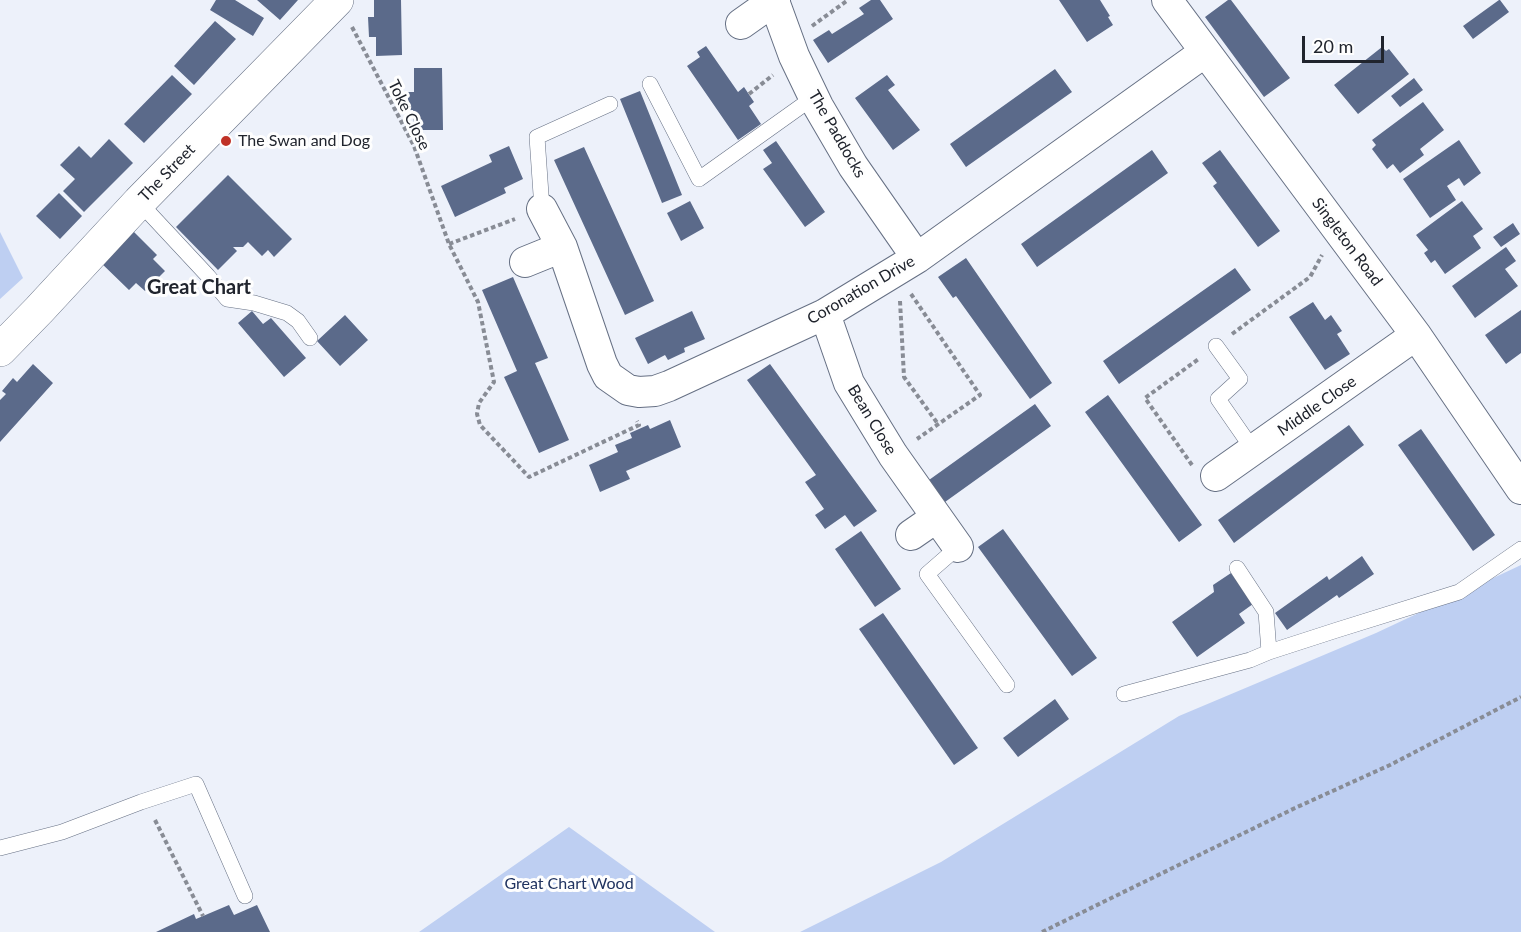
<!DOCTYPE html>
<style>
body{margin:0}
#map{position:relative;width:1521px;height:932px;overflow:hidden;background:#edf1fa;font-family:Lato,sans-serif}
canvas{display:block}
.scale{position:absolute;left:1302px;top:36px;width:82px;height:27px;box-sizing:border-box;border:3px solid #20242d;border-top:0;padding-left:8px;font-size:18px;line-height:21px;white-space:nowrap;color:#20242d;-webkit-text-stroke:4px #fefefe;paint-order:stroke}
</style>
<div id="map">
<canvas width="1521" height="932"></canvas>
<div class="scale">20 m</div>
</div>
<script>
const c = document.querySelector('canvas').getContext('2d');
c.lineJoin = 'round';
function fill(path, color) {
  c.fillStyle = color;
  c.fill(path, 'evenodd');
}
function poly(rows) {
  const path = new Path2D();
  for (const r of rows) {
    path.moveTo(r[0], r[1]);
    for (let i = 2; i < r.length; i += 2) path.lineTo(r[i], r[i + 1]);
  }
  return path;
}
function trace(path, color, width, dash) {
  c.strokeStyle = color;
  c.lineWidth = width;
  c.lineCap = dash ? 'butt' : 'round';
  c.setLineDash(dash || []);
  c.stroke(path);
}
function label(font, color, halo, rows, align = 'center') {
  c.font = font + ' Lato,sans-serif';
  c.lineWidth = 6;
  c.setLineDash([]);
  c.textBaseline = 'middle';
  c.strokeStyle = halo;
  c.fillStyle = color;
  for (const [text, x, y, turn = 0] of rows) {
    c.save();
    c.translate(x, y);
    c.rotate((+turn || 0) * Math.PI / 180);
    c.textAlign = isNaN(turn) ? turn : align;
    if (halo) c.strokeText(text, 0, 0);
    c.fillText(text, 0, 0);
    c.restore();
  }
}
fill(poly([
 [0,232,23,278,0,299],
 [1521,565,1521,932,800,932,941,862,1179,716,1376,633],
 [569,827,715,932,419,932]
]), '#becff2');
fill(poly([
 [216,0,235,0,264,18,253,36,210,10],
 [257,0,298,0,280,20],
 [374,0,401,0,402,55,376,56,376,37,369,37,368,17,374,17],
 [871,0,880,0,893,19,828,63,813,40,829,30,832,34,864,14,859,8],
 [1059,0,1100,0,1110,16,1108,17,1113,25,1087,42],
 [1228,0,1231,0,1290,78,1264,97,1205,17],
 [1499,0,1500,0,1509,12,1473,39,1463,26],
 [215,21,236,39,194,85,174,66],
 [706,46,738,92,744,87,754,102,749,106,761,124,738,140,687,66,700,57,697,52],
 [1382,47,1386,51,1389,49,1409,74,1358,114,1334,85],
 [414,68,442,68,443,130,413,130,413,110,408,110,408,92,414,92],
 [1055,69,1072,92,966,167,950,144],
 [172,75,192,94,144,143,124,124],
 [887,75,895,85,888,90,920,130,893,150,855,98],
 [1414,78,1423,90,1400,107,1391,96],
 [640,91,682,195,662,203,620,99],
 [1423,102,1444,130,1420,149,1424,155,1400,173,1393,164,1387,169,1372,149,1376,145,1372,140],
 [109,139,133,163,84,212,63,191,75,179,60,165,79,146,91,158],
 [1459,140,1481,173,1464,186,1459,178,1447,186,1456,200,1430,218,1403,179],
 [776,141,825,212,805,227,763,169,772,163,763,150],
 [509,146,523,179,504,188,506,193,455,217,441,186,492,162,489,155],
 [584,147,654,301,625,315,554,160],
 [1152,150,1168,173,1037,267,1021,244],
 [1220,150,1280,231,1258,247,1213,186,1217,183,1202,163],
 [228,175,292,239,274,257,268,250,262,256,248,242,243,247,233,247,237,251,218,270,176,227],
 [59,193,82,216,60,239,36,216],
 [690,201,704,228,681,241,667,213],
 [1462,201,1483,229,1473,236,1481,248,1445,274,1435,260,1431,263,1424,253,1428,250,1416,235],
 [1513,223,1520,234,1501,247,1493,237],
 [129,227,157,255,153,259,165,271,145,291,136,283,129,290,97,259],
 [1506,247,1516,261,1505,269,1518,286,1475,318,1452,286],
 [966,258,1052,383,1030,399,956,296,953,298,938,277],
 [1235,268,1251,290,1119,384,1103,361],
 [513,277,548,358,535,363,569,440,539,453,504,377,517,371,482,290],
 [1313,302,1325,320,1331,315,1342,331,1337,334,1350,354,1325,370,1289,317],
 [1521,310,1521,353,1506,364,1485,335],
 [252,311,263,324,271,318,306,358,284,377,238,323],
 [692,311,705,339,684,348,685,352,668,360,665,355,648,364,635,338],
 [345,315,368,340,340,366,317,341],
 [33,364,53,383,0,442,0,400,6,394,2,391,13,378,17,382],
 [770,364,877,511,854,527,845,515,825,529,815,515,824,509,805,482,816,475,747,380],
 [1108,395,1202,525,1179,542,1085,412],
 [1035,404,1051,426,945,502,929,480],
 [670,420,681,447,626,471,630,479,600,492,589,465,618,452,615,445,632,438,630,433,648,425,650,429],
 [1349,425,1364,445,1234,543,1218,520],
 [1421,429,1495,535,1473,551,1398,445],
 [1003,529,1097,658,1072,676,978,547],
 [861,531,901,589,875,607,835,549],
 [1362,556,1374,574,1339,598,1337,595,1287,630,1275,613,1327,576,1329,580],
 [1231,573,1253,604,1239,614,1245,623,1197,657,1172,622,1214,592,1213,585],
 [883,613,978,748,954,765,859,629],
 [1055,699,1069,719,1018,757,1003,738],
 [229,905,234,915,257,905,270,932,156,932,194,914,196,919]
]), '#5b6a8a');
const service = poly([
 [650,84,699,179,814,97],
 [139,202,208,276,227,299,254,303,287,313,298,321,310,338],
 [542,209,537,137,610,104],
 [1216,346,1240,379,1218,399,1254,451],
 [958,547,927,574,1007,685],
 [1237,568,1266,612,1269,652],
 [1124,694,1250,660,1269,652,1337,630,1459,592,1521,549],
 [0,848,62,832,141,802,196,784,245,896]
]);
const minor = poly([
 [1167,0,1416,335,1521,489],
 [774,1,794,56,818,106,853,166,917,258],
 [741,24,775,0],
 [542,209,562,247,602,364,608,376,628,390,639,392,655,391,669,386,825,314,917,258,1205,52],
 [525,262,562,247],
 [825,314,849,383,893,455,958,547],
 [1216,476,1416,335],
 [911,535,937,517]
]);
const tertiary = poly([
 [0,350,39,310,139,202,337,0]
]);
trace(service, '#667084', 16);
trace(minor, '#667084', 32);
trace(tertiary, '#667084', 34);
trace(poly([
 [812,26,848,0],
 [352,27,414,146,449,244,478,302,494,382,479,403,477,414,480,425,529,477,639,425,637,421],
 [749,94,773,75],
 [449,244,515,219],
 [911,294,980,395,917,439],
 [900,301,904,377,938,424],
 [1232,334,1310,277,1322,255],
 [1192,465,1145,398,1200,358],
 [155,820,203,916],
 [1042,932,1295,808,1390,765,1521,697]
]), '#888c95', 4, [4.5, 3]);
trace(service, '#fff', 15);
trace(minor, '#fff', 30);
trace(tertiary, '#fff', 33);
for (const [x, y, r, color] of [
 [226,141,6,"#c03227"]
]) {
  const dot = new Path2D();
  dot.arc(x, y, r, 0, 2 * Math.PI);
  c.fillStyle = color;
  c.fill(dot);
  trace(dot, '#fefefe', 2);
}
label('16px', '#20242d', '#fefefe', [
 ["Toke Close",409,115,64],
 ["The Paddocks",837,134,60],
 ["The Street",167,173,-46],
 ["Singleton Road",1347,242,53],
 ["Coronation Drive",861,290,-30],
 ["Middle Close",1317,406,-35],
 ["Bean Close",872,420,59]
]);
label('16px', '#20242d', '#fefefe', [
 ["The Swan and Dog",238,141]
], 'left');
label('16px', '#203360', '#fefefe', [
 ["Great Chart Wood",569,884]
]);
label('bold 20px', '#20242d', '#fefefe', [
 ["Great Chart",199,288]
]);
</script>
